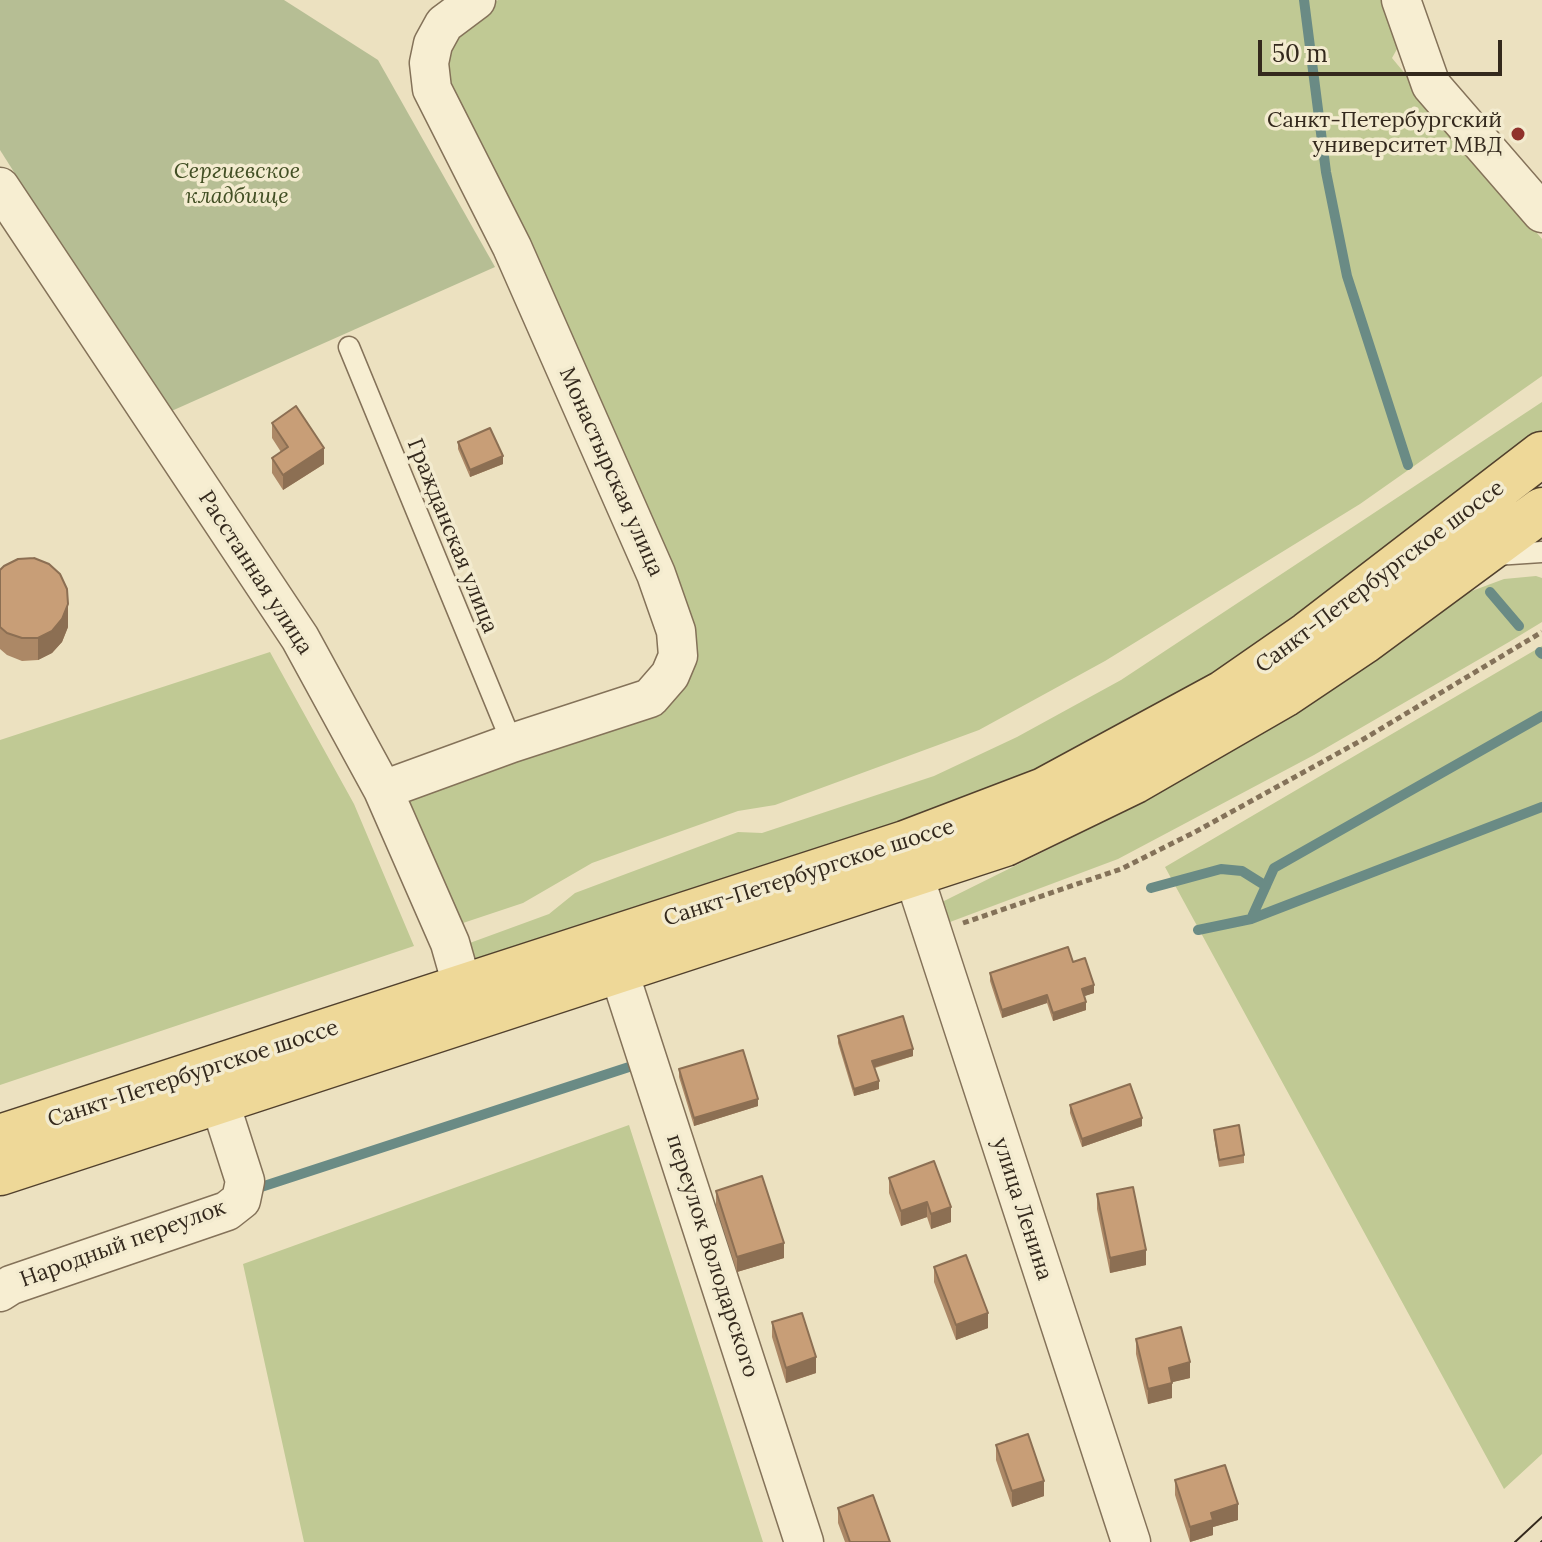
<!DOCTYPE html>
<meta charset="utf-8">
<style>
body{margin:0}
#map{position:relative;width:1542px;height:1542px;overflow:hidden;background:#ece1c0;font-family:Lora,serif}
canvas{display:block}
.scale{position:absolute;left:1258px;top:40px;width:244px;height:36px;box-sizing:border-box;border:4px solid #34291d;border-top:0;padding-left:10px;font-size:24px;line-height:28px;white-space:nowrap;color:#34291d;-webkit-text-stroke:6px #f3ebcf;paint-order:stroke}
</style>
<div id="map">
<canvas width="1542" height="1542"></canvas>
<div class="scale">50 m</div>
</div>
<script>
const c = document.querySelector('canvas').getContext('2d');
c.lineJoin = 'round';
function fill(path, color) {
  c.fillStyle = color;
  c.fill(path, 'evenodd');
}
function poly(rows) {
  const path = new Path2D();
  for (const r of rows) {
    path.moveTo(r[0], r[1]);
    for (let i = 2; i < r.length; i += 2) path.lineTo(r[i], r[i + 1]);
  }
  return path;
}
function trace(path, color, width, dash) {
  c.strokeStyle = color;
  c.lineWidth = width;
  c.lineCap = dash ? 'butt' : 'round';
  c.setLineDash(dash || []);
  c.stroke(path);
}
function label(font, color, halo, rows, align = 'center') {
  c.font = font + ' Lora,serif';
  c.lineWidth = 7;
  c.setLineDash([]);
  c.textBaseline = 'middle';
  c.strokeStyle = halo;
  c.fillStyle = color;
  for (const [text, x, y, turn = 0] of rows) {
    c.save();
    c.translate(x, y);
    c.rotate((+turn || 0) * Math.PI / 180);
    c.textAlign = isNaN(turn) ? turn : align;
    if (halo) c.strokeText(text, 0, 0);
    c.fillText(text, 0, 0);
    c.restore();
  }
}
fill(poly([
 [498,0,1384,0,1397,49,1392,58,1542,239,1542,376,1360,504,1105,661,979,730,775,805,738,811,592,863,523,903,454,926,400,804,655,706,694,645,450,98,446,64,455,33],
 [1542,402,1542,437,1291,627,1080,752,899,824,481,959,475,958,467,944,549,914,575,893,738,832,762,833,934,776,1017,737,1121,680],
 [1536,576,1542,578,1542,622,1509,642,1314,755,1118,859,950,922,942,902,1063,842,1292,708,1453,598,1504,579],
 [1542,646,1542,1454,1504,1489,1165,867],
 [270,652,354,804,414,946,0,1085,0,740],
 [629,1125,763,1542,304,1542,243,1264]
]), '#c0c994');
fill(poly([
 [0,0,284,0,378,60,495,267,167,413,0,150]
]), '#b6be94');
trace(poly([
 [1304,0,1326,172,1347,276,1408,465],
 [1490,592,1519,626],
 [1540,652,1542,654],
 [1151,888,1221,869,1242,871,1266,886],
 [1251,919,1274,868,1542,716],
 [1198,930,1251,919,1542,807],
 [258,1188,629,1067]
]), '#6a8b85', 10);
const service = poly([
 [349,347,512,743],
 [1496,555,1542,552]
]);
const minor = poly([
 [1401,0,1431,85,1542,213],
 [0,187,300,638,383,790,450,943,462,985],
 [383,790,512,743,650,698,670,675,678,656,676,631,656,574,512,247,432,89,429,63,433,44,444,24,476,0],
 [914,876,1131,1542],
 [618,969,804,1542],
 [0,1292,11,1285,227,1211,241,1200,245,1181,220,1103]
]);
const primary = poly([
 [0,1137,905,843,1044,790,1223,693,1308,634,1542,454],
 [0,1173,1005,844,1135,781,1284,695,1363,642,1542,510]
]);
trace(service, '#847259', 23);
trace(minor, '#847259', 41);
trace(primary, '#51402d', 47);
trace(poly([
 [963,923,1121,869,1195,832,1362,740,1542,632]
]), '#847259', 5, [6, 4]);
trace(service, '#f7eed2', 20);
trace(minor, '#f7eed2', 38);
trace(primary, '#eed898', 44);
trace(poly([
 [1515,1542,1542,1517],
 [1541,1542,1542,1541]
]), '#34291d', 2);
fill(poly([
 [272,423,324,464,283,490,272,473,272,458,281,452,272,438],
 [458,442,503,464,470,477,458,449],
 [0,570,68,627,62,642,52,653,38,660,22,661,7,655,0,649],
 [1073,962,1094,993,1084,996,1086,1010,1053,1021,1047,1003,1002,1018,990,981,990,973],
 [838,1036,913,1056,875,1068,879,1089,854,1096,838,1043],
 [679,1069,758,1106,694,1126,679,1077],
 [1070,1105,1142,1126,1082,1147,1070,1113],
 [1214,1130,1244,1155,1244,1163,1219,1167,1214,1137],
 [934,1161,951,1222,931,1229,927,1217,901,1226,889,1193,889,1178],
 [716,1191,784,1258,737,1272,716,1206],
 [1097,1194,1146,1265,1110,1273,1097,1209],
 [934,1267,988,1328,956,1340,934,1282],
 [772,1322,816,1373,786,1383,772,1337],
 [1136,1339,1190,1378,1172,1382,1172,1398,1148,1404,1136,1354],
 [996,1445,1044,1496,1012,1507,996,1460],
 [1175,1480,1238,1520,1213,1527,1213,1535,1190,1542,1175,1495],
 [838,1508,890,1542,845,1542,838,1523]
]), '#ac8866');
fill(poly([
 [324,448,324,464,283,490,283,475],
 [503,456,503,464,470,477,470,470],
 [68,604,68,627,62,642,52,653,38,660,38,638],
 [1094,985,1094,993,1082,997,1082,989],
 [1047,995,1047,1003,1002,1018,1002,1010],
 [1086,1002,1086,1010,1053,1021,1053,1013],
 [913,1049,913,1056,872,1068,872,1061],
 [879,1081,879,1089,854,1096,854,1089],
 [758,1099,758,1106,694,1126,694,1118],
 [1142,1118,1142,1126,1082,1147,1082,1139],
 [927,1202,927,1217,901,1226,901,1211],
 [951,1207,951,1222,931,1229,931,1214],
 [784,1243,784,1258,737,1272,737,1257],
 [1146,1250,1146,1265,1110,1273,1110,1258],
 [988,1313,988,1328,956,1340,956,1325],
 [816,1357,816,1373,786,1383,786,1368],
 [1190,1362,1190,1378,1169,1383,1169,1368],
 [1172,1383,1172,1398,1148,1404,1148,1389],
 [1044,1481,1044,1496,1012,1507,1012,1491],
 [1238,1504,1238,1520,1213,1527,1213,1535,1190,1542,1190,1527,1211,1513]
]), '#8c6f53');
const building = poly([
 [296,406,324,448,283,475,272,458,288,447,272,423,296,406],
 [490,428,503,456,470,470,458,442,490,428],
 [34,558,49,564,60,574,67,589,68,604,62,619,52,631,38,638,22,638,7,633,0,627,0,570,4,566,18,559,34,558],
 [1068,947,1073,962,1085,958,1094,985,1082,989,1086,1002,1053,1013,1047,995,1002,1010,990,973,1068,947],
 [903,1016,913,1049,872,1061,879,1081,854,1089,838,1036,903,1016],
 [743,1050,758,1099,694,1118,679,1069,743,1050],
 [1130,1084,1142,1118,1082,1139,1070,1105,1130,1084],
 [1239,1125,1244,1155,1219,1160,1214,1130,1239,1125],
 [934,1161,951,1207,931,1214,927,1202,901,1211,889,1178,934,1161],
 [762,1176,784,1243,737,1257,716,1191,762,1176],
 [1133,1187,1146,1250,1110,1258,1097,1194,1133,1187],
 [966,1255,988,1313,956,1325,934,1267,966,1255],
 [802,1313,816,1357,786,1368,772,1322,802,1313],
 [1181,1327,1190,1362,1169,1368,1172,1383,1148,1389,1136,1339,1181,1327],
 [1028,1434,1044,1481,1012,1491,996,1445,1028,1434],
 [1225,1465,1238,1504,1211,1513,1213,1520,1190,1527,1175,1480,1225,1465],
 [873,1495,890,1542,850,1542,838,1508,873,1495]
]);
fill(building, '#c89e77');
trace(building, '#8c6f53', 2);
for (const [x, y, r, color] of [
 [1518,134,8,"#90312b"]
]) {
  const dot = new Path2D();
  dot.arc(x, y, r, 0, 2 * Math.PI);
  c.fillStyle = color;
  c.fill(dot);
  trace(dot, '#f3ebcf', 3);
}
label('22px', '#34291d', '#f3ebcf', [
 ["Санкт-Петербургский",1502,121],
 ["университет МВД",1502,146]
], 'right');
label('italic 22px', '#424f24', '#f3ebcf', [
 ["Сергиевское",237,172],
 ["кладбище",237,197]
]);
label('22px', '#34291d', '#f3ebcf', [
 ["Монастырская улица",611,472,66],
 ["Гражданская улица",452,536,68],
 ["Расстанная улица",255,573,57],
 ["Санкт-Петербургское шоссе",1380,577,-37],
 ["Санкт-Петербургское шоссе",809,873,-18],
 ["Санкт-Петербургское шоссе",193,1074,-18],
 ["улица Ленина",1022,1209,72],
 ["Народный переулок",123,1244,-20],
 ["переулок Володарского",712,1256,72]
]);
</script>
